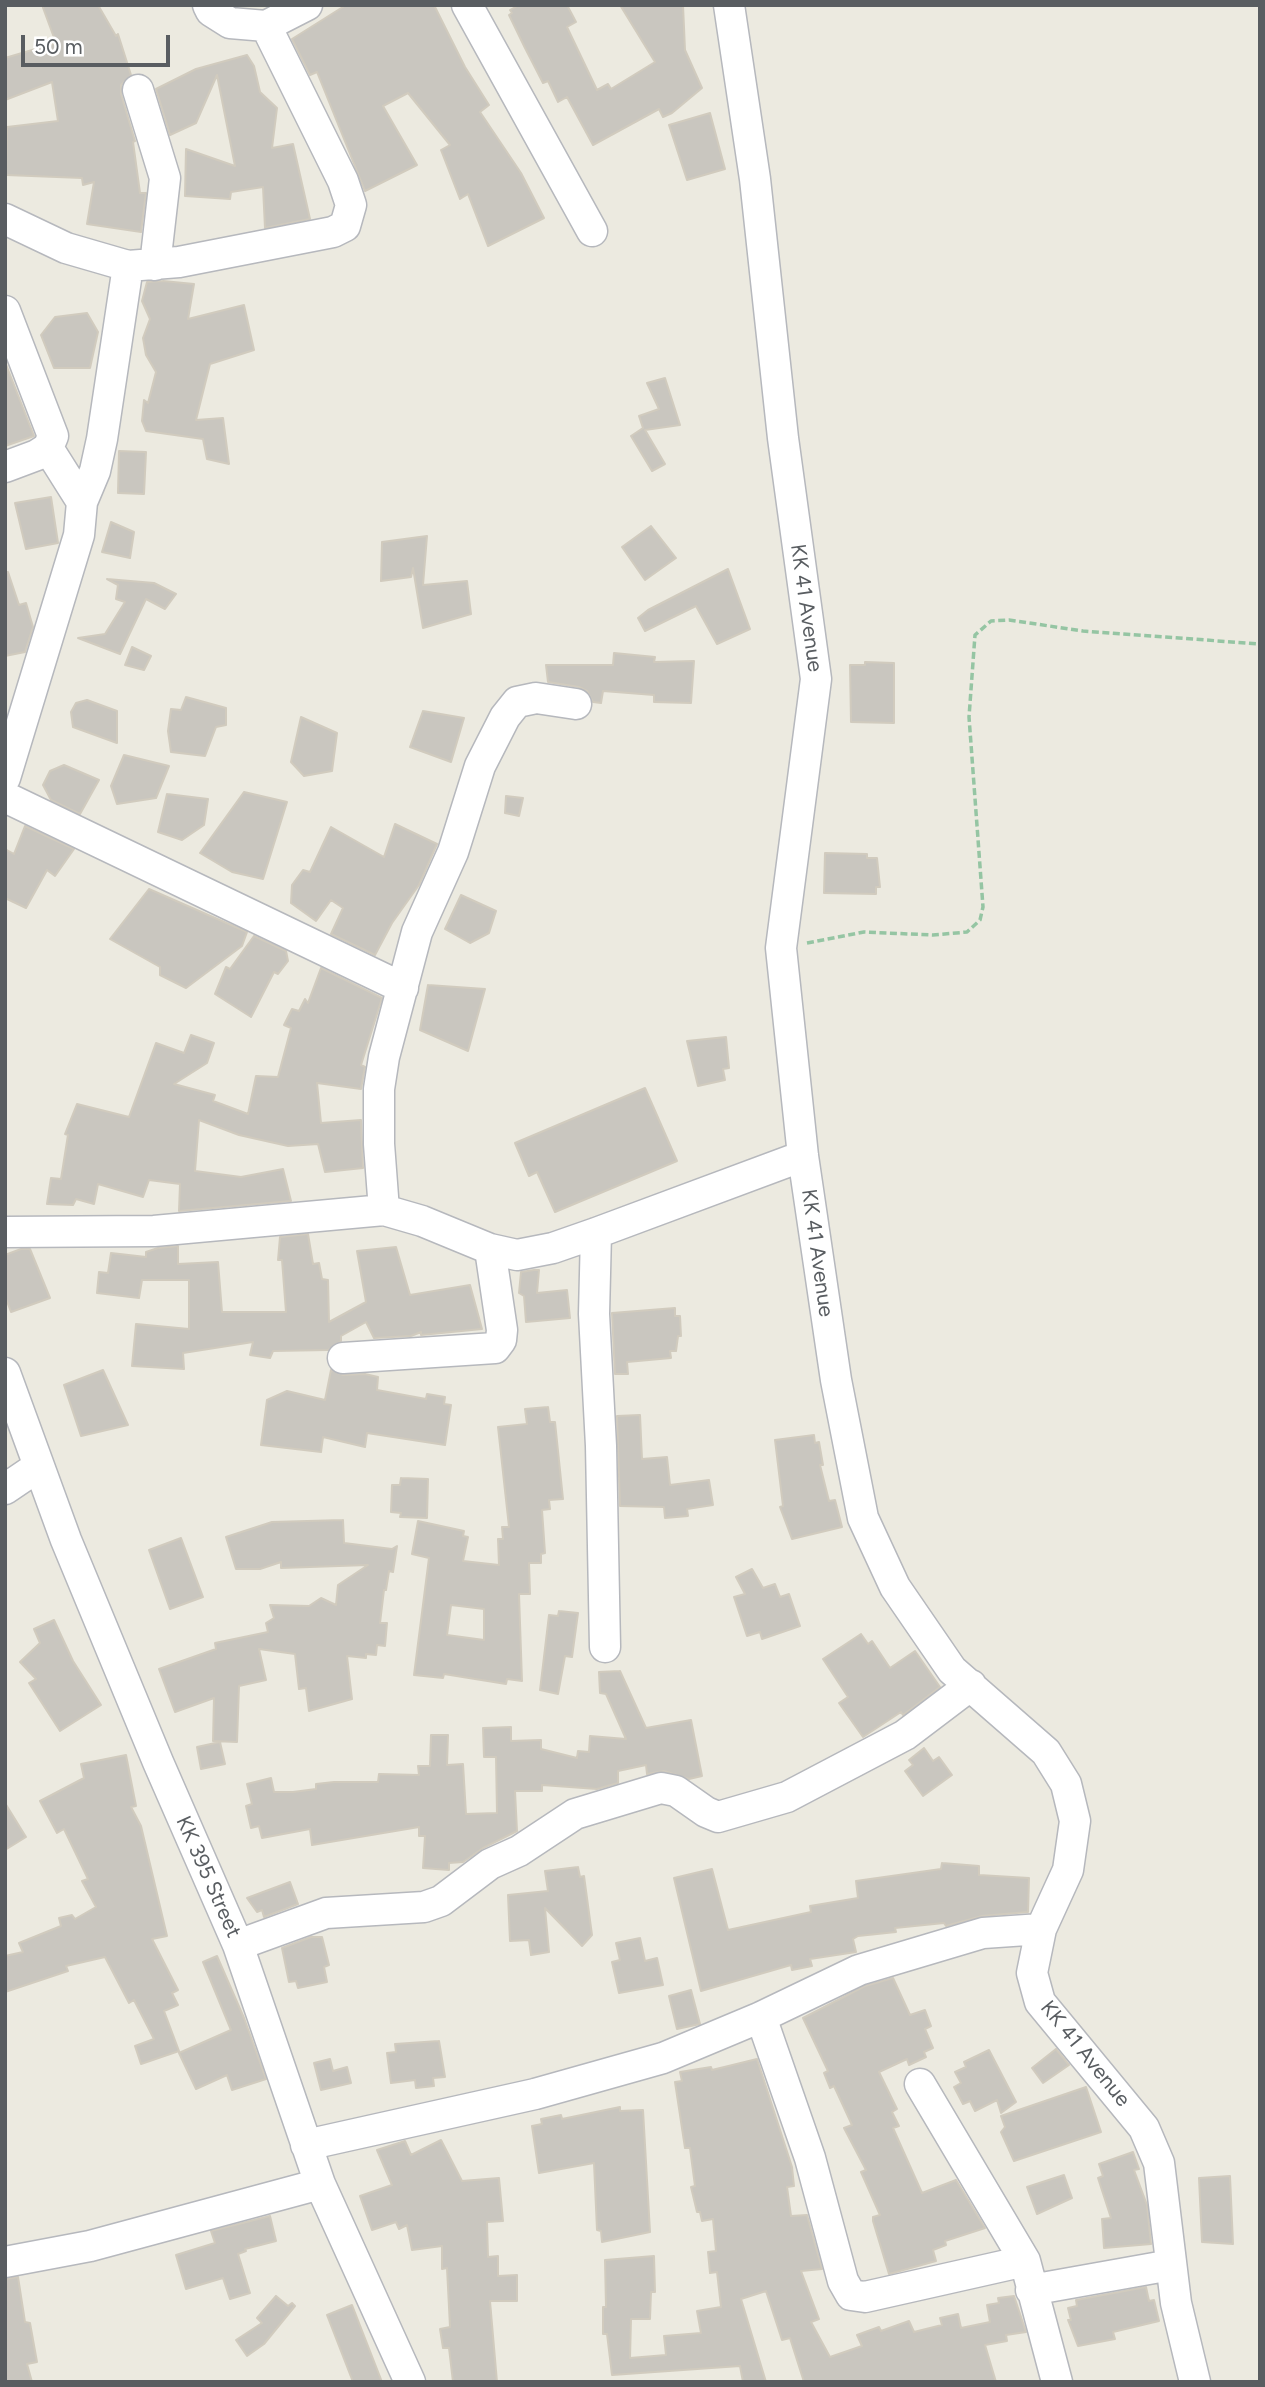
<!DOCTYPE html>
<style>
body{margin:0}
#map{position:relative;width:1265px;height:2387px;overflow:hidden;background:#eceae0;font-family:Figtree,sans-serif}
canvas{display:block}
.frame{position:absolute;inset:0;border:7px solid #595d61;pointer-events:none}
.scale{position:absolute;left:21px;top:35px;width:149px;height:32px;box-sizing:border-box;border:4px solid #595d61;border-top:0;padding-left:9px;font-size:21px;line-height:24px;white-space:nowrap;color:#595d61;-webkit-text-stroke:5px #fff;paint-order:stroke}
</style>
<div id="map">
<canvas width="1265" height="2387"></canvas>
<div class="frame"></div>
<div class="scale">50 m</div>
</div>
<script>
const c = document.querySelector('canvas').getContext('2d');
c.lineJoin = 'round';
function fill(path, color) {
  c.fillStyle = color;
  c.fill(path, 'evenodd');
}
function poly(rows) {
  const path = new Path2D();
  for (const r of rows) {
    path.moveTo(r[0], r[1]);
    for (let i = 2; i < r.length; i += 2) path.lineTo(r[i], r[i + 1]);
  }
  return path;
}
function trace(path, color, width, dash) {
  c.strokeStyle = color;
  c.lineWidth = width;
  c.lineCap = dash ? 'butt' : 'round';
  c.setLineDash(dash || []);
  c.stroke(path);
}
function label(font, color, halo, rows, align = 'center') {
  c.font = font + ' Figtree,sans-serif';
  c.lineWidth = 5;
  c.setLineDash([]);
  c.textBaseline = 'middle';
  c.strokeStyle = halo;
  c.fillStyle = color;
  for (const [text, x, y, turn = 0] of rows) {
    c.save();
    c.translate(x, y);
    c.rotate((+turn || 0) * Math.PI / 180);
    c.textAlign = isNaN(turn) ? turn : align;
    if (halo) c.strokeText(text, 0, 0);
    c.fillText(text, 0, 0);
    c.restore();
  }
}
const building = poly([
 [42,5,98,5,116,36,118,34,131,75,121,85,121,94,135,141,133,142,140,193,146,193,141,232,87,224,94,182,83,185,82,178,6,175,7,127,58,121,52,82,5,100,5,58,56,43,42,5],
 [346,5,434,5,465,67,489,105,480,112,521,173,544,218,488,246,468,194,460,199,441,150,450,145,408,93,383,106,417,165,365,191,317,72,310,75,292,39,346,5],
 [519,5,567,5,576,22,567,27,597,90,608,84,611,89,655,62,620,5,683,5,685,50,702,88,672,113,663,117,659,109,593,145,567,97,558,102,548,81,543,83,525,48,509,15,512,13,510,10,519,5],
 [247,55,254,66,260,92,277,108,272,148,293,144,310,219,265,228,263,187,231,192,230,199,185,196,186,149,235,166,217,75,196,123,170,135,156,89,196,69,247,55],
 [710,113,725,169,687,180,669,125,710,113],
 [163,281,194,284,188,319,244,305,254,350,210,364,196,420,223,418,229,464,207,459,203,439,146,431,142,421,144,400,148,403,156,372,146,355,143,338,150,319,142,301,147,282,163,281],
 [87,313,98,332,90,368,54,368,41,335,55,317,87,313],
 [5,362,34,436,5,446,5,362],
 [665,378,680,425,645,430,665,464,652,471,631,436,643,428,639,416,659,409,647,383,665,378],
 [119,451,146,452,144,494,118,493,119,451],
 [51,497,58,543,26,549,15,503,51,497],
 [111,522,134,532,130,558,102,552,111,522],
 [651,526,676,558,645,580,622,547,651,526],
 [427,536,423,585,467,581,471,614,423,628,413,568,411,577,381,581,382,542,427,536],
 [728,569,750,629,717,644,696,606,645,631,638,618,648,610,728,569],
 [5,572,8,572,19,605,26,603,33,627,25,652,5,656,5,572],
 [107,579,154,583,176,594,165,609,146,599,120,654,78,638,105,634,125,602,116,599,118,585,107,579],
 [132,647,151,656,144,670,125,665,132,647],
 [614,653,655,657,654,662,694,661,691,703,654,702,654,695,603,691,601,703,593,702,587,691,579,687,548,682,546,665,613,665,614,653],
 [865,662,894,663,894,723,851,722,850,665,865,665,865,662],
 [186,697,226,708,226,725,216,727,205,756,171,752,168,731,171,709,181,710,186,697],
 [87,700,117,711,117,743,73,727,71,712,76,703,87,700],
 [423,711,464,718,451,762,410,747,423,711],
 [301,717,337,733,332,771,304,776,291,762,301,717],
 [124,755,169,766,156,798,117,804,111,786,124,755],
 [64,765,99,780,80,814,51,800,43,785,50,771,64,765],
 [244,792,287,802,263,879,232,872,200,853,244,792],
 [167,794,208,799,204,825,182,840,158,832,167,794],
 [506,796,523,798,519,816,505,813,506,796],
 [395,824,437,844,419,885,392,923,375,955,331,934,343,908,331,900,316,921,291,903,292,885,303,870,310,872,331,827,384,857,395,824],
 [25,826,74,849,55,876,47,870,26,908,5,898,5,849,14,854,25,826],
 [825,853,867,854,867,858,877,858,880,887,876,887,876,894,824,893,825,853],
 [149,889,247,932,242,946,186,988,160,975,160,967,110,939,149,889],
 [461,895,496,911,489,933,470,943,445,929,461,895],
 [254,936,286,951,288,961,278,974,274,972,251,1017,215,994,226,967,230,969,254,936],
 [321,968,382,998,361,1065,365,1067,361,1089,317,1083,321,1123,361,1120,363,1168,325,1172,318,1144,288,1146,239,1135,199,1120,195,1171,241,1177,283,1169,291,1201,179,1211,180,1184,149,1180,143,1197,98,1184,94,1204,76,1199,73,1205,47,1204,51,1178,61,1179,68,1135,65,1134,77,1104,129,1117,156,1043,184,1053,191,1035,214,1043,207,1063,174,1084,215,1095,213,1101,248,1114,256,1076,278,1077,291,1028,284,1025,292,1009,299,1011,305,999,308,1003,321,968],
 [428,985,485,989,468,1051,420,1030,428,985],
 [726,1037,729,1068,723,1069,725,1080,698,1086,687,1041,726,1037],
 [645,1088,677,1161,555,1212,537,1172,529,1176,515,1143,645,1088],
 [308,1234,313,1264,319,1263,322,1279,328,1280,329,1322,366,1302,357,1251,396,1247,410,1295,470,1285,482,1329,421,1335,421,1332,411,1336,374,1338,366,1322,341,1336,341,1341,328,1350,273,1351,270,1358,250,1355,253,1342,183,1353,184,1369,132,1366,136,1324,189,1329,189,1280,142,1280,139,1298,97,1293,99,1272,108,1273,111,1253,146,1257,146,1252,158,1248,178,1246,178,1264,218,1262,222,1312,286,1312,282,1260,278,1260,280,1237,308,1234],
 [21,1249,30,1249,50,1298,11,1312,5,1296,5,1255,21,1249],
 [534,1270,539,1270,537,1293,567,1290,570,1318,526,1322,524,1296,519,1293,521,1272,534,1270],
 [675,1308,675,1316,680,1316,681,1336,678,1336,676,1351,670,1351,671,1358,627,1362,628,1374,615,1374,612,1313,675,1308],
 [103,1370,128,1425,81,1436,64,1385,103,1370],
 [331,1370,343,1375,365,1374,378,1377,377,1390,426,1399,427,1394,445,1397,444,1404,451,1405,445,1445,367,1433,365,1447,323,1437,321,1452,261,1445,267,1400,287,1391,325,1400,331,1370],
 [548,1407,550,1422,555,1422,563,1499,549,1500,550,1509,542,1510,545,1553,541,1554,541,1563,529,1563,530,1594,519,1594,522,1681,507,1679,506,1684,444,1674,443,1678,414,1675,429,1558,412,1554,418,1521,464,1531,463,1536,468,1537,463,1561,499,1565,498,1539,503,1539,502,1527,509,1527,498,1427,527,1424,525,1409,548,1407],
 [451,1605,484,1609,484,1640,447,1635,451,1605],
 [640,1415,642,1459,667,1457,670,1485,709,1480,713,1505,687,1509,688,1516,665,1518,664,1507,620,1506,617,1416,640,1415],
 [814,1435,815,1443,819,1442,823,1465,820,1465,829,1501,835,1500,842,1527,792,1539,780,1507,783,1506,775,1440,814,1435],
 [401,1478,428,1479,427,1518,400,1517,401,1513,391,1512,392,1485,400,1485,401,1478],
 [343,1520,344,1543,392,1549,397,1546,393,1572,389,1571,386,1590,384,1590,380,1623,387,1623,385,1646,377,1645,376,1655,366,1654,366,1658,347,1656,352,1699,309,1711,306,1688,299,1689,295,1654,259,1649,266,1680,239,1686,237,1742,213,1741,214,1698,175,1712,159,1669,216,1649,215,1643,268,1632,266,1623,274,1618,270,1605,309,1606,321,1598,336,1605,338,1585,368,1565,281,1568,281,1562,260,1569,236,1569,226,1537,272,1522,343,1520],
 [181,1538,203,1597,170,1609,149,1550,181,1538],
 [752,1569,763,1588,775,1584,780,1597,789,1594,800,1626,762,1639,760,1632,747,1636,734,1597,745,1594,736,1577,752,1569],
 [559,1611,578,1613,572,1657,565,1656,558,1694,540,1690,549,1615,558,1616,559,1611],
 [54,1620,73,1661,101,1705,60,1731,29,1683,36,1679,20,1662,40,1643,34,1629,54,1620],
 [861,1634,868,1644,872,1641,890,1668,915,1651,940,1687,903,1715,901,1712,863,1737,839,1703,848,1697,823,1659,861,1634],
 [620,1671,646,1728,691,1720,702,1776,689,1779,664,1771,647,1774,646,1765,618,1771,618,1783,597,1789,542,1785,542,1791,515,1791,517,1831,483,1848,463,1862,449,1863,449,1870,423,1868,425,1836,419,1836,419,1827,312,1845,310,1829,262,1838,259,1826,251,1828,246,1806,252,1804,247,1784,271,1778,274,1792,293,1792,316,1789,316,1784,334,1782,378,1782,379,1774,419,1775,418,1766,430,1766,431,1735,448,1735,447,1765,463,1764,466,1814,497,1813,496,1757,484,1757,483,1728,511,1727,511,1741,541,1740,541,1749,577,1758,578,1751,589,1752,590,1736,626,1739,606,1694,600,1693,599,1672,620,1671],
 [220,1742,225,1764,201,1769,197,1747,220,1742],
 [924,1748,933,1761,939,1757,952,1775,923,1796,905,1771,913,1765,909,1760,924,1748],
 [126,1755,136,1806,131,1807,141,1826,167,1936,152,1939,178,1990,172,1993,178,2005,164,2011,179,2051,141,2064,135,2046,154,2039,134,2000,129,2003,105,1957,66,1966,68,1971,5,1992,5,1956,23,1952,19,1943,61,1926,59,1918,72,1915,75,1919,96,1907,82,1881,88,1879,64,1829,57,1833,40,1801,84,1778,81,1764,126,1755],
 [5,1803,26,1837,5,1850,5,1803],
 [942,1863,979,1866,979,1875,1029,1878,1028,1912,982,1916,946,1926,944,1923,895,1928,896,1932,858,1936,853,1939,856,1952,810,1959,812,1966,792,1970,791,1965,701,1991,674,1878,712,1869,728,1930,811,1912,810,1906,858,1898,856,1881,941,1869,942,1863],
 [578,1867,580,1877,584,1876,592,1935,582,1946,545,1908,549,1952,531,1955,529,1940,510,1941,508,1895,548,1891,545,1871,578,1867],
 [290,1882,298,1904,264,1917,262,1910,257,1912,247,1898,290,1882],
 [311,1937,322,1937,329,1965,324,1967,327,1982,298,1988,296,1981,289,1982,282,1948,311,1937],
 [640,1938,645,1961,657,1958,663,1985,619,1993,612,1962,620,1960,616,1943,640,1938],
 [217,1956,244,2018,266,2079,232,2090,227,2075,196,2089,179,2053,231,2030,203,1962,217,1956],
 [893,1978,910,2015,925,2010,931,2026,925,2029,933,2048,924,2052,926,2057,909,2065,907,2059,879,2072,897,2109,892,2112,899,2126,893,2128,922,2193,956,2180,985,2228,945,2241,946,2245,933,2250,936,2261,889,2274,873,2221,873,2217,880,2215,861,2172,866,2170,844,2128,852,2125,834,2086,830,2088,824,2073,828,2071,803,2018,865,1986,893,1978],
 [691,1990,700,2024,677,2029,669,1996,691,1990],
 [439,2041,445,2077,433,2078,434,2086,416,2088,415,2080,391,2083,387,2053,396,2052,395,2044,439,2041],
 [1056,2049,1069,2065,1043,2083,1032,2068,1056,2049],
 [989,2050,1016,2102,1001,2113,997,2100,975,2111,970,2101,963,2104,954,2087,961,2083,955,2072,966,2067,964,2062,989,2050],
 [330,2059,333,2071,347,2067,351,2083,321,2090,314,2063,330,2059],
 [757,2059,792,2167,794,2186,787,2187,791,2216,807,2215,822,2269,801,2271,819,2319,811,2322,830,2357,862,2346,857,2335,879,2327,881,2331,909,2321,914,2332,942,2325,940,2318,958,2314,961,2328,990,2322,987,2305,999,2303,998,2298,1014,2296,1026,2332,1006,2335,1007,2341,985,2345,996,2382,804,2382,790,2338,782,2340,766,2291,741,2299,766,2382,743,2382,740,2366,612,2375,607,2334,603,2334,603,2307,606,2307,605,2260,654,2256,655,2292,651,2292,650,2319,631,2319,630,2358,666,2355,664,2336,701,2333,697,2311,721,2307,717,2272,710,2273,708,2252,716,2251,713,2219,702,2221,700,2212,697,2212,691,2187,695,2186,690,2148,685,2148,675,2082,682,2081,680,2072,711,2067,712,2070,757,2059],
 [1086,2087,1101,2132,1014,2161,1001,2132,1005,2127,1001,2116,1086,2087],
 [620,2107,620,2111,643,2110,650,2232,602,2242,601,2231,597,2230,594,2163,539,2173,532,2126,542,2124,541,2119,561,2115,562,2119,620,2107],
 [441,2140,462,2181,499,2178,503,2221,487,2222,488,2257,498,2256,498,2276,517,2275,517,2301,490,2301,497,2382,453,2382,449,2348,443,2348,440,2329,450,2327,447,2268,442,2269,442,2246,412,2250,407,2225,399,2229,396,2222,372,2230,360,2196,392,2185,377,2150,405,2141,411,2155,441,2140],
 [1133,2152,1139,2169,1134,2170,1147,2205,1151,2244,1104,2248,1102,2219,1111,2218,1098,2178,1103,2176,1099,2164,1133,2152],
 [1064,2175,1072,2198,1037,2214,1027,2187,1064,2175],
 [1230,2176,1233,2244,1202,2242,1199,2178,1230,2176],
 [270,2216,276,2241,245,2249,246,2251,238,2254,250,2293,230,2299,223,2278,186,2289,176,2255,215,2243,211,2231,270,2216],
 [18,2277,25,2322,30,2323,37,2362,27,2364,32,2382,5,2382,5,2279,18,2277],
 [1146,2287,1149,2301,1154,2300,1159,2321,1113,2332,1115,2339,1078,2346,1068,2320,1071,2320,1068,2308,1077,2306,1076,2300,1146,2287],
 [276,2296,288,2306,292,2303,295,2306,264,2344,247,2356,236,2340,262,2323,257,2318,276,2296],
 [352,2305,382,2382,353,2382,327,2315,352,2305]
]);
fill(building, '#c9c6bf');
trace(building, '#d1cbbe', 2);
const minor = poly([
 [208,5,211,11,230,23,266,26,307,5],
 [467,5,592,231],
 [729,5,755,179,783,438,816,679,781,948,803,1156,836,1380,863,1518,895,1587,952,1670,1046,1752,1066,1784,1075,1821,1068,1870,1041,1929,1032,1973,1040,2002,1144,2128,1159,2163,1176,2303,1195,2382],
 [138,90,165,178,155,265],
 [5,219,66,248,128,266,179,262,333,232,345,226,351,205,343,181,266,26],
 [5,311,53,436,48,448,37,455,5,467],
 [82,502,95,471,102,439,128,266],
 [5,778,79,535,82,502,48,448],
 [5,797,403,988],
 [384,1210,379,1144,379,1089,384,1057,417,932,453,852,480,766,505,717,517,702,536,698,576,704],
 [5,1232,154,1231,384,1210,422,1221,490,1249,517,1255,553,1248,596,1233,803,1156],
 [596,1233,594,1314,601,1446,605,1647],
 [343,1358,495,1348,501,1340,502,1330,490,1249],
 [5,1373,66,1540,158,1762,238,1945,320,2184,410,2382],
 [5,1489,39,1466],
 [238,1945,326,1913,424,1907,441,1901,490,1864,519,1851,575,1814,661,1788,676,1791,706,1812,718,1817,787,1797,905,1735,971,1685],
 [761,2017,810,2158,843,2281,851,2295,865,2297,1025,2261],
 [920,2084,1025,2261,1057,2382],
 [306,2145,535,2094,663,2058,761,2017,859,1970,983,1933,1041,1929],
 [5,2262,90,2246,320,2184],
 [1031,2290,1171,2265]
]);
trace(minor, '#b6b8bd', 33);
trace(poly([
 [807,943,864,932,933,935,967,932,980,920,983,907,969,717,975,635,991,621,1009,620,1083,631,1260,644]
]), '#95c5a3', 3.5, [7, 3.5]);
trace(minor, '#fff', 30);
label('21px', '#595d61', '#fff', [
 ["KK 41 Avenue",806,608,82],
 ["KK 41 Avenue",817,1253,82],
 ["KK 395 Street",208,1877,66],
 ["KK 41 Avenue",1085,2054,51]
]);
</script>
